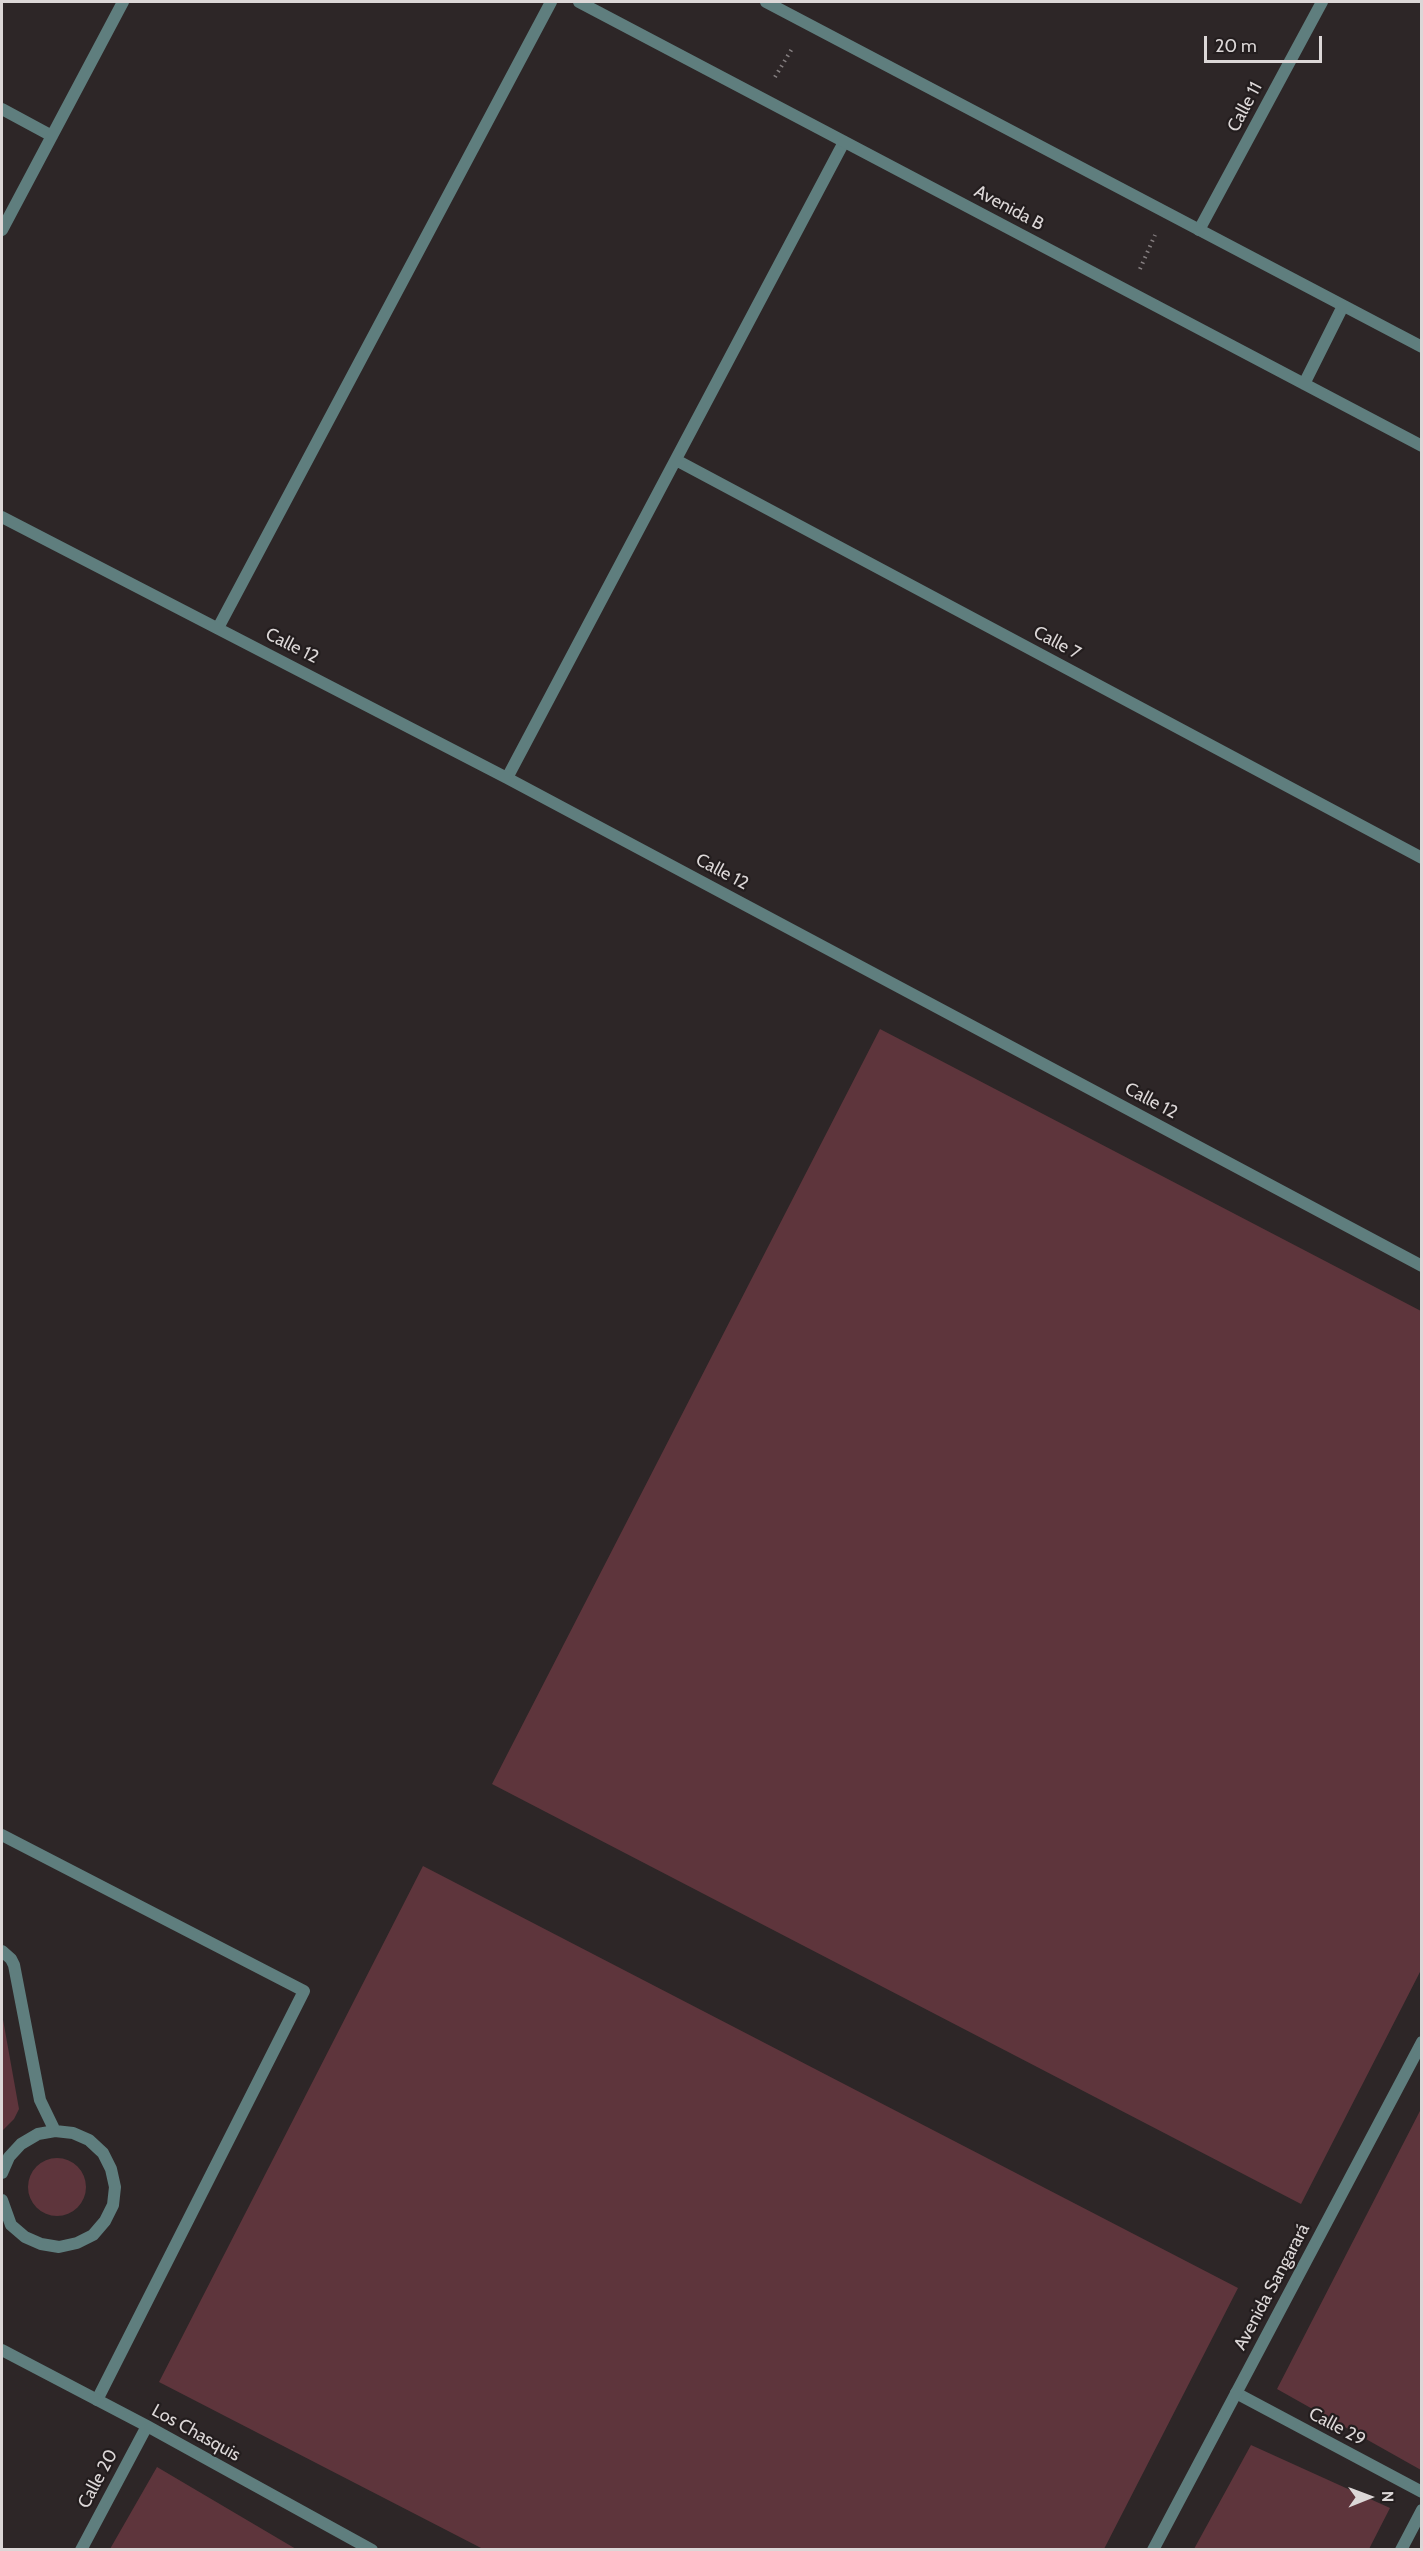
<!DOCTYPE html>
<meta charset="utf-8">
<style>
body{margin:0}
#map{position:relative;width:1423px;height:2551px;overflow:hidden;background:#2d2627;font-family:Cabin,sans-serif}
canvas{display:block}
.frame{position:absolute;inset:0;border:3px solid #dcd7d7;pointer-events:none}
.north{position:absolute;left:1339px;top:2467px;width:60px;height:60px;-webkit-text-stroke:4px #231d1e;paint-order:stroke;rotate:89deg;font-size:16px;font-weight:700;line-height:24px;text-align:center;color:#dcd7d7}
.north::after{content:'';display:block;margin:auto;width:21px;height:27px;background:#dcd7d7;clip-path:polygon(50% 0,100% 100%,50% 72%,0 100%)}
.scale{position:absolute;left:1204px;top:36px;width:118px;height:27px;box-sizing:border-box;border:3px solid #dcd7d7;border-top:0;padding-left:8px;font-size:18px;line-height:21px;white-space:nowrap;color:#dcd7d7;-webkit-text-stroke:4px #231d1e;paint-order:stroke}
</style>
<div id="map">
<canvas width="1423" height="2551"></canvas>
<div class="frame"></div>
<div class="north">N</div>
<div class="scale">20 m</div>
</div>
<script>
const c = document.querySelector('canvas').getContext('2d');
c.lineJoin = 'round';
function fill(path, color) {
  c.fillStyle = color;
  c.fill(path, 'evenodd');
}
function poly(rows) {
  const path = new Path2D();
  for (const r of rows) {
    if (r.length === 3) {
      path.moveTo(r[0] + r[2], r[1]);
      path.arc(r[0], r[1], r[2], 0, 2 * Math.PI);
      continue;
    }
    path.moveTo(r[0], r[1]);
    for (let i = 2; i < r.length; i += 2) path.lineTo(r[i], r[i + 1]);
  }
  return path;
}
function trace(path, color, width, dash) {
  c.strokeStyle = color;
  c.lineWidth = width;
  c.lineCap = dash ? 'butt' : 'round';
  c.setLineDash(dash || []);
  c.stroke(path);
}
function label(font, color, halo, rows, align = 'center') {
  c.font = font + ' Cabin,sans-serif';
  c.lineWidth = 4.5;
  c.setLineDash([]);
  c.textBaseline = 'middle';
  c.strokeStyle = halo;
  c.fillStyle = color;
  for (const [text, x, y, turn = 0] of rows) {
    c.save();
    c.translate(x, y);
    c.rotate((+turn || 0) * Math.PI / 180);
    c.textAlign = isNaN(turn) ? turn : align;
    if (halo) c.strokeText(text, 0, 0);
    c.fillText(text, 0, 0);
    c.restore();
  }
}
fill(poly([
 [880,1029,1421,1311,1421,1970,1301,2204,492,1784],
 [423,1866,1238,2288,1104,2549,483,2549,159,2382],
 [2,2014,19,2109,14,2119,2,2131],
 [1421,2109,1421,2470,1277,2389],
 [57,2187,29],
 [1251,2445,1390,2508,1369,2549,1194,2549],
 [157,2467,296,2549,110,2549]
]), '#5e353c');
trace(poly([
 [775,77,793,47],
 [1140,269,1155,235]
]), '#857f80', 4, [1.5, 4.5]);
trace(poly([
 [2,1835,304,1991,97,2400],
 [2,1951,11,1959,14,1965,40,2100,55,2131],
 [2,2173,9,2157,21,2144,38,2134,55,2131,73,2133,89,2140,103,2153,111,2169,115,2187,113,2205,105,2221,93,2235,77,2243,59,2247,41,2244,25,2237,11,2225,2,2200]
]), '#5f7e7e', 12);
trace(poly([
 [2,109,52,136],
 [2,230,123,2],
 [1199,230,1322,2],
 [676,460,1422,858],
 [2,517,507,778,1422,1266],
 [218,628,551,2],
 [507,778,844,142],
 [2,2350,147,2426,372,2550],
 [1236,2393,1422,2492],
 [81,2550,147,2426]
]), '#5f7e7e', 12);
trace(poly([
 [579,2,1422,446],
 [766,2,1422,347],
 [1304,384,1343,306],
 [1153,2550,1422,2042],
 [1401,2550,1422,2510]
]), '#5f7e7e', 12);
label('18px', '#dcd7d7', '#231d1e', [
 ["Calle 11",1245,107,-62],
 ["Avenida B",1009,208,28],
 ["Calle 7",1057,643,28],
 ["Calle 12",292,646,27],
 ["Calle 12",722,872,28],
 ["Calle 12",1151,1101,28],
 ["Avenida Sangarará",1272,2287,-62],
 ["Calle 29",1337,2427,28],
 ["Los Chasquis",196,2433,29],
 ["Calle 20",98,2479,-62]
]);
</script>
